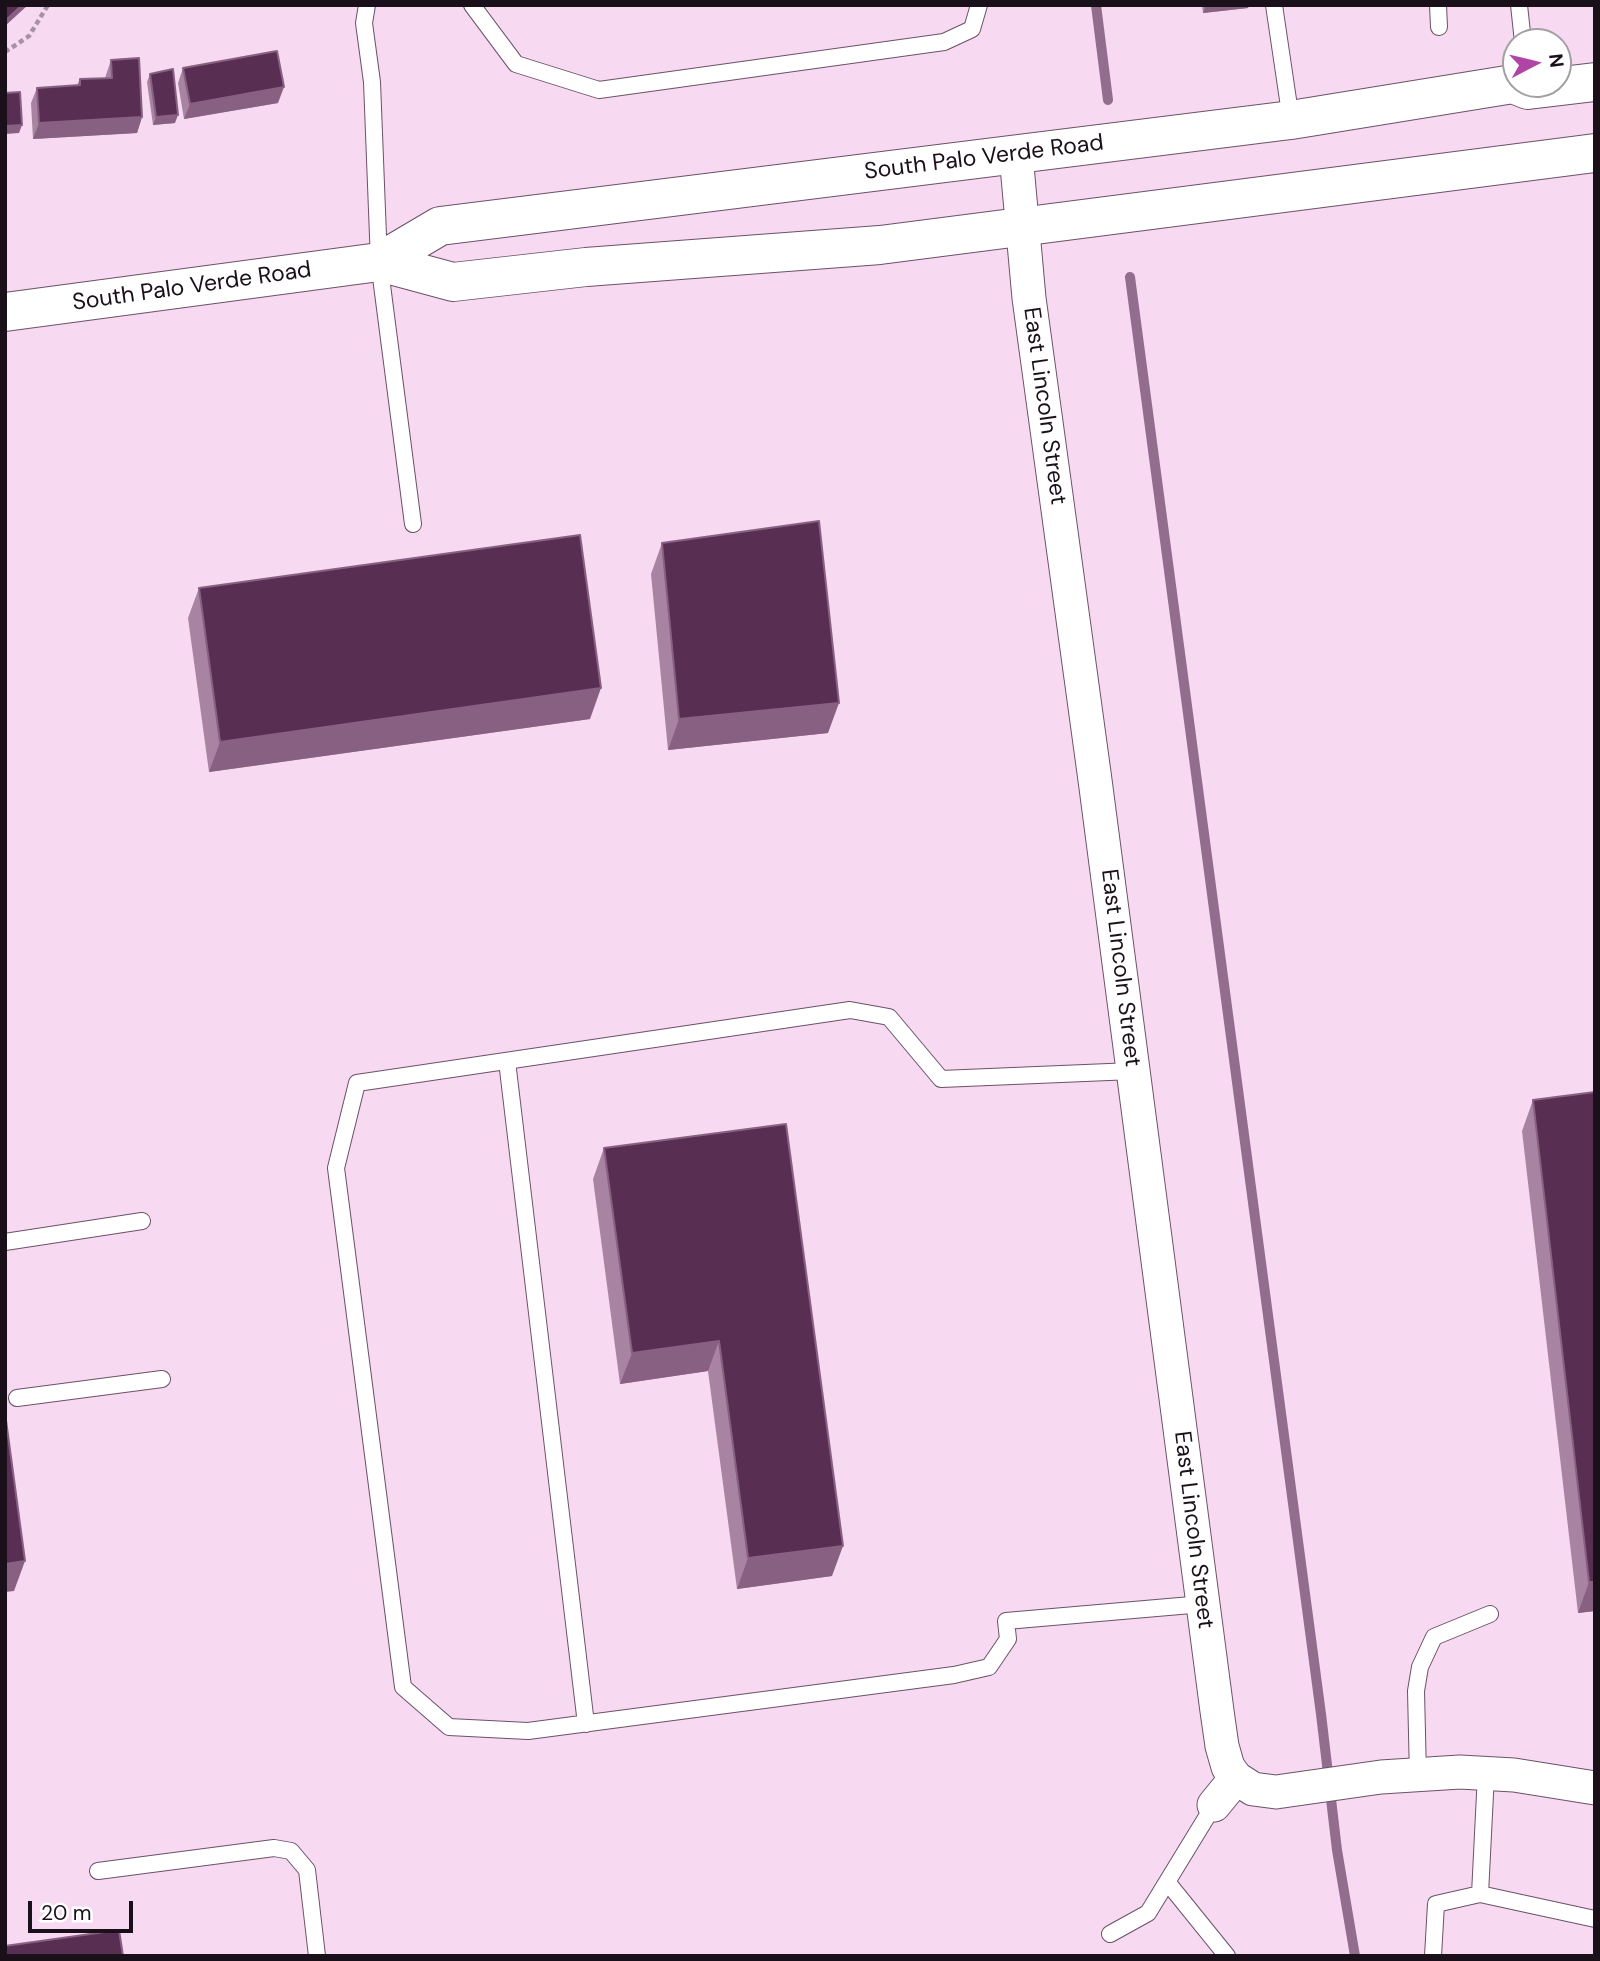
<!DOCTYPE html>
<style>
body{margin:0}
#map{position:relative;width:1600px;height:1961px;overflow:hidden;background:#f7d9f1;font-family:"DM Sans",sans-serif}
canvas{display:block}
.frame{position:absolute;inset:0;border:7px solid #1a1019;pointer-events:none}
.north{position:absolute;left:1502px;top:28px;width:70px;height:70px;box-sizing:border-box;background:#fff;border:2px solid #a39fa3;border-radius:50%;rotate:83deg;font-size:19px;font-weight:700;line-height:28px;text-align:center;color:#1a1019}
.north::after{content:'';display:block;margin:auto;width:24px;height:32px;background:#b145a6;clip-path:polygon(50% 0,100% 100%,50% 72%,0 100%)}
.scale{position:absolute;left:28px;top:1901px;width:105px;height:32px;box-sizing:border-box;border:4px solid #1a1019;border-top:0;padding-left:9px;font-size:21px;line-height:24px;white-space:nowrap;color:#1a1019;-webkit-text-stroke:5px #fff;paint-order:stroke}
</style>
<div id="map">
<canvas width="1600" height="1961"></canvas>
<div class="frame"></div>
<div class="north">N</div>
<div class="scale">20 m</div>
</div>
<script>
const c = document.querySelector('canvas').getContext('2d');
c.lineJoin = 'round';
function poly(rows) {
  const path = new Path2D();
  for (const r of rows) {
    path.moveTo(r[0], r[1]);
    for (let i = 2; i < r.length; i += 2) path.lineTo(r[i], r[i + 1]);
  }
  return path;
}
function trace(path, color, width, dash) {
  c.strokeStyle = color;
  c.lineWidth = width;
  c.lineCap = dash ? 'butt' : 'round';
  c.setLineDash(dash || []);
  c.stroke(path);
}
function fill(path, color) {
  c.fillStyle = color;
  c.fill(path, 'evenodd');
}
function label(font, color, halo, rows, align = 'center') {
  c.font = font + ' "DM Sans",sans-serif';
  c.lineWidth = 7;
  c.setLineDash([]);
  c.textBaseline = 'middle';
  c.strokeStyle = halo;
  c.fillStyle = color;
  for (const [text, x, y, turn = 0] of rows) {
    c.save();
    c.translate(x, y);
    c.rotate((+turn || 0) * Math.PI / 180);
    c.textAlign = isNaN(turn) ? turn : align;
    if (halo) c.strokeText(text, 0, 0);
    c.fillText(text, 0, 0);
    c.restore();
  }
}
trace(poly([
 [1096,5,1108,100],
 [1130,277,1321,1714,1337,1850,1355,1956]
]), '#926d8d', 10);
const lane = poly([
 [367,5,364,23,372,82,379,262,413,524],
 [472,5,516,64,599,90,944,42,972,29,979,5],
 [1274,5,1291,120],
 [1438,5,1439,27],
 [1519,5,1523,42],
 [507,1061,586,1724],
 [1133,1071,941,1079,889,1017,850,1010,357,1083,336,1168,403,1687,449,1727,528,1731,954,1675,989,1667,1008,1639,1006,1621,1203,1604],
 [5,1242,142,1221],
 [17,1398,162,1379],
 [1418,1776,1416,1691,1420,1667,1434,1637,1490,1614],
 [98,1871,274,1848,291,1851,307,1870,317,1956],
 [1168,1883,1227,1956],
 [1480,1894,1595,1919],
 [1110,1934,1148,1913,1214,1805],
 [1433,1956,1436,1904,1480,1894,1486,1774]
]);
const street = poly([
 [1016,155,1029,298,1095,780,1217,1711,1222,1746,1228,1767,1236,1778,1253,1789,1276,1792,1381,1777,1460,1772,1514,1775,1595,1788],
 [1214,1805,1236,1778]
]);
const secondary = poly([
 [379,262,440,226,1291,120,1513,84,1528,90,1595,82],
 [5,312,379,262,453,282,586,267,880,245,1595,153]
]);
trace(lane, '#6b5267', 18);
trace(street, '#6b5267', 35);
trace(secondary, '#6b5267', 40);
trace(poly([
 [5,52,29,36,48,5]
]), '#a891a4', 4.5, [5, 3.5]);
trace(lane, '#fff', 16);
trace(street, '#fff', 33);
trace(secondary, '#fff', 38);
fill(poly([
 [1202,5,1249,5,1248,8,1203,13],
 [111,60,142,117,137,133,33,139,31,103,37,88,77,85,80,79,105,78],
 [183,68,278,103,184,119,178,83],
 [150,74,175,123,153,125,147,82],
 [662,543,828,733,668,750,651,574],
 [199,588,590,719,209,772,188,618],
 [1595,1092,1595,1611,1578,1613,1522,1131,1533,1100],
 [786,1124,832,1576,737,1589,708,1371,620,1384,593,1179,604,1148]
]), '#a884a2');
fill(poly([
 [22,5,28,5,5,26,5,21],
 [1206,5,1249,5,1248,8,1203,13],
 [284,87,278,103,184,119,190,104],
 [178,115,175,123,153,125,156,117],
 [142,117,137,133,33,139,39,123],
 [22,125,19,133,5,134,6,126],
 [601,688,590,719,209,772,220,742],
 [839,703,828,733,668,750,679,719],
 [719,1341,708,1371,620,1384,632,1353],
 [843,1546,832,1576,737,1589,748,1558],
 [25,1561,14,1591,5,1592,5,1564],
 [1589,1582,1595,1582,1595,1611,1578,1613]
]), '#886182');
const building = poly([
 [5,5,22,5,5,21,5,5],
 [277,51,284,87,190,104,183,68,277,51],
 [139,58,142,117,39,123,37,88,80,85,80,79,112,78,111,60,139,58],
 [173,69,178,115,156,117,150,74,173,69],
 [20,92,22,125,6,126,5,93,20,92],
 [819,521,839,703,679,719,662,543,819,521],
 [580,535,601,688,220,742,199,588,580,535],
 [1595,1092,1595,1582,1589,1582,1533,1100,1595,1092],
 [786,1124,843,1546,748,1558,719,1341,632,1353,604,1148,786,1124],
 [5,1413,25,1561,5,1564,5,1413],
 [119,1930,123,1956,5,1956,5,1946,119,1930]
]);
fill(building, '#582e53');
trace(building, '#886182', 2);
label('23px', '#1a1019', '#fff', [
 ["South Palo Verde Road",984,158,-7],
 ["South Palo Verde Road",192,287,-8],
 ["East Lincoln Street",1044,406,82],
 ["East Lincoln Street",1120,968,83],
 ["East Lincoln Street",1193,1530,83]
]);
</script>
